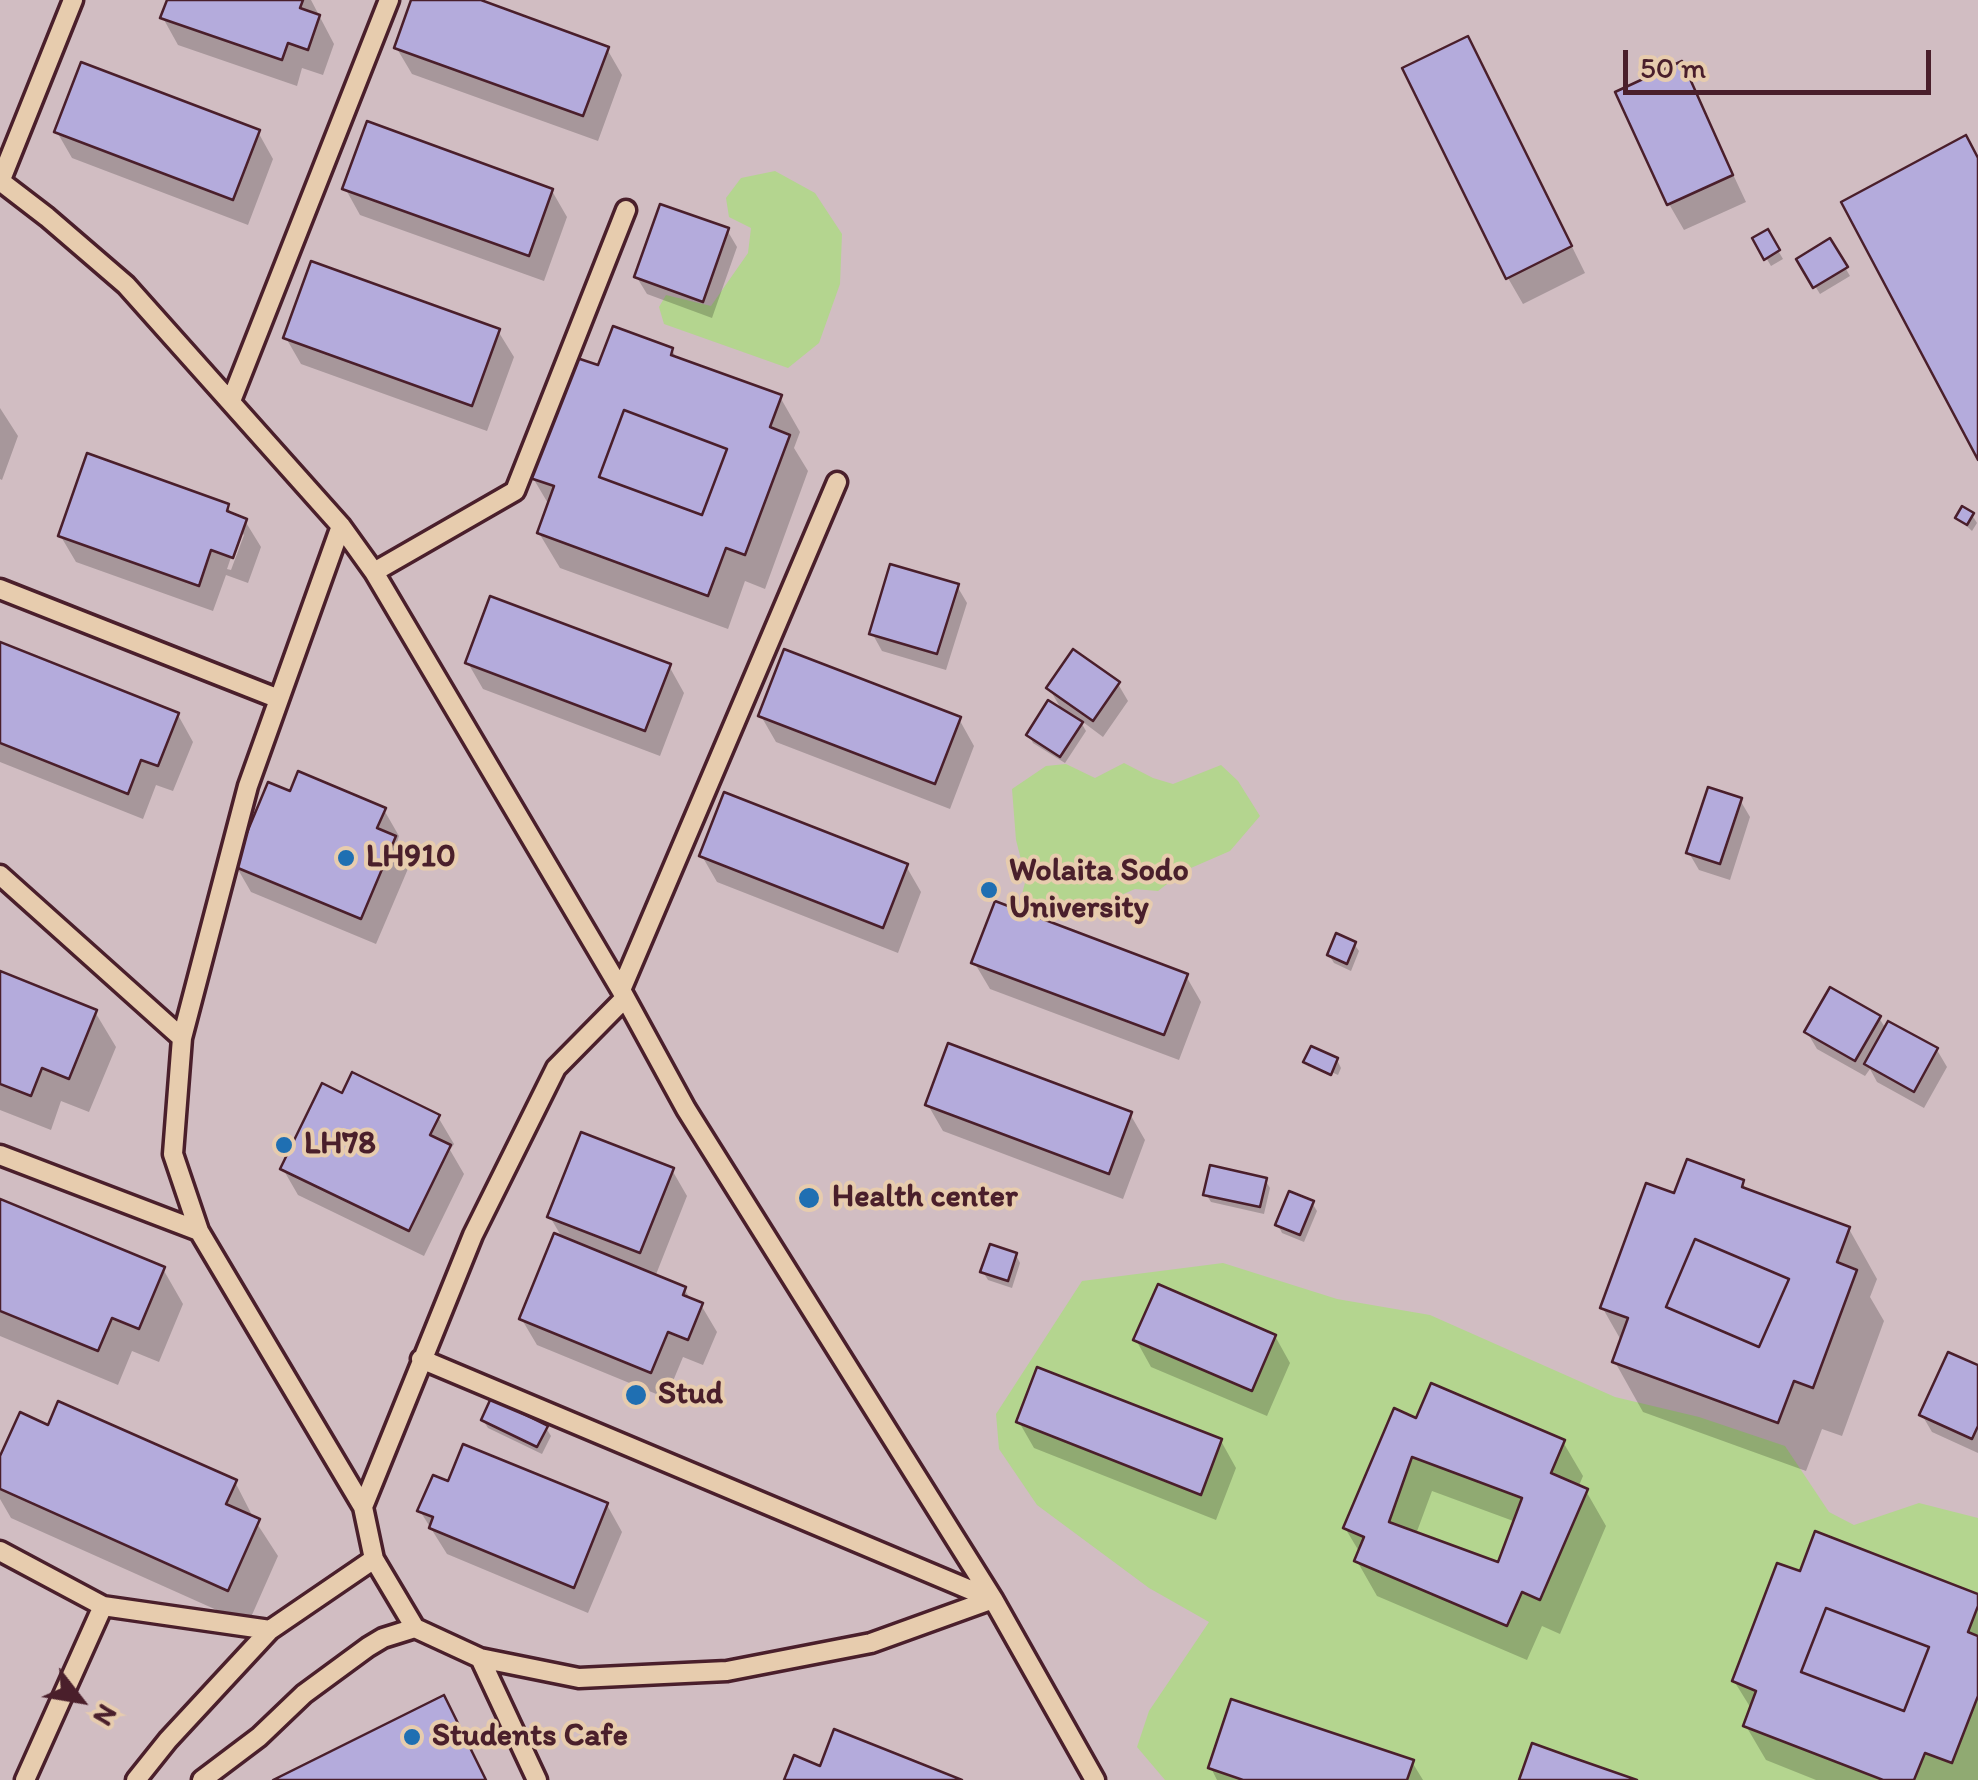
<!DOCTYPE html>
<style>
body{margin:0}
#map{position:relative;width:1978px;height:1780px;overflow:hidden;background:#ddc5b7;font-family:Itim,sans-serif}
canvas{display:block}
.north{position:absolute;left:30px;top:1650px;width:100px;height:100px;-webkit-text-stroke:8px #e7ccae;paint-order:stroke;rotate:121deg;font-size:28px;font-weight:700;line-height:40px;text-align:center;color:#4a1f2b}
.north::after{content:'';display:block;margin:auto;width:35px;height:45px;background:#4a1f2b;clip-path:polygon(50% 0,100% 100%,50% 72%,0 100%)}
.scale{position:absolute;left:1623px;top:50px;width:308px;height:45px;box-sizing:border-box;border:5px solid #4a1f2b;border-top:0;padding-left:12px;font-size:30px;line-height:35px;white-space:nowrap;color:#4a1f2b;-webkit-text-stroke:8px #e7ccae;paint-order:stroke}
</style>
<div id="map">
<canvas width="1978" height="1780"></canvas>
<div class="north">N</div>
<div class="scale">50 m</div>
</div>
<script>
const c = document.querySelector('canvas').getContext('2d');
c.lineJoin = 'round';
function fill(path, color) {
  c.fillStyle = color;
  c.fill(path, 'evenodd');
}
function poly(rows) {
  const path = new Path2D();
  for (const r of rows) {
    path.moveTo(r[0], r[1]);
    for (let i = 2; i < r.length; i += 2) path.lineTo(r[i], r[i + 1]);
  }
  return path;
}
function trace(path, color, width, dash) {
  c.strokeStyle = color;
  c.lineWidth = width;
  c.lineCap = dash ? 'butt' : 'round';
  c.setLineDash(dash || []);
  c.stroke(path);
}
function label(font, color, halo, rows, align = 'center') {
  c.font = font + ' Itim,sans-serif';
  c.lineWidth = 8;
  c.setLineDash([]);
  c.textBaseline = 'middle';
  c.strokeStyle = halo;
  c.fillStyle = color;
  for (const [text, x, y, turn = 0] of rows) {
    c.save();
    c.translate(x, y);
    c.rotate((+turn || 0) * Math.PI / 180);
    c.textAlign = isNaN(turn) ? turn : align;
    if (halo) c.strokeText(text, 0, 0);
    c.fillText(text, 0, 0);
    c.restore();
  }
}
fill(poly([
 [0,0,1978,0,1978,1780,0,1780]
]), '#d1bdc2');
fill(poly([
 [775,171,815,193,842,234,840,284,819,343,788,368,664,324,659,307,666,295,711,306,748,253,751,228,729,217,726,198,741,178],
 [1124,763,1153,778,1173,784,1221,765,1238,781,1260,816,1230,851,1184,871,1158,891,1135,889,1110,900,1064,907,1035,904,1022,894,1026,879,1016,840,1012,789,1046,766,1066,764,1095,778],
 [1223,1263,1337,1299,1430,1315,1615,1397,1699,1417,1785,1446,1829,1512,1854,1525,1919,1503,1978,1518,1978,1780,1165,1780,1137,1747,1149,1711,1209,1622,1149,1588,1037,1505,999,1449,996,1414,1082,1281]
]), '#b4d58f');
fill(poly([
 [170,0,311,0,334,44,323,75,302,68,297,86,178,45,163,18],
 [414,0,474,0,607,49,622,75,598,141,412,74,396,47],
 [1681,64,1746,202,1684,230,1669,204],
 [1482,65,1585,273,1523,304,1508,278],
 [57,132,258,132,273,159,248,225,72,158],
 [345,188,552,191,567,217,544,281,360,215],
 [727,230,737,247,712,318,647,294,636,276],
 [1767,232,1783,259,1771,266,1755,239],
 [1830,242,1850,276,1820,294,1799,260],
 [498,331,514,357,487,431,301,364,286,338],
 [672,350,677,359,780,397,800,432,794,448,808,471,765,589,745,581,728,629,560,568,539,533,549,505,533,478,599,368],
 [0,408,18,436,2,480,0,479],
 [227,506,233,516,245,521,261,547,248,583,226,575,213,611,76,562,60,535],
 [240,531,244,535,231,570,227,569],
 [1972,515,1977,523,1972,531,1958,518],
 [957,586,967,603,946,670,882,651,872,633],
 [0,645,178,715,193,742,173,791,156,785,143,819,0,762],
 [468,663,669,666,684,693,660,756,483,689],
 [1118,684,1128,701,1103,737,1079,719,1086,731,1065,763,1033,743,1029,735,1063,712,1049,688],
 [761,716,959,719,974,746,950,809,776,742],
 [292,794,384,810,399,836,397,842,410,864,376,944,251,892,236,866],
 [1740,800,1750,817,1730,880,1699,870,1689,853],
 [702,856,906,866,921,892,898,953,717,882],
 [1354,944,1359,951,1351,971,1334,963,1329,955],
 [974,962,1186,976,1201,1002,1179,1060,990,989],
 [0,974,95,1012,116,1047,89,1112,61,1101,51,1130,0,1110],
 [1879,1018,1886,1029,1937,1050,1947,1067,1924,1108,1877,1082,1870,1069,1865,1076,1817,1049,1807,1032],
 [1337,1060,1341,1068,1338,1075,1309,1062,1309,1067,1306,1062],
 [343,1096,438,1117,454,1144,450,1150,464,1174,424,1256,298,1195,283,1169],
 [928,1105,1130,1114,1145,1140,1123,1199,943,1131],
 [672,1170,687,1196,655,1277,684,1289,692,1301,701,1305,717,1332,703,1365,683,1357,666,1398,537,1345,521,1318,563,1239,550,1217],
 [1265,1180,1270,1188,1264,1214,1211,1202,1206,1194],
 [1742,1182,1748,1192,1849,1229,1877,1279,1870,1297,1884,1321,1842,1436,1822,1429,1806,1471,1643,1412,1615,1362,1622,1342,1602,1307,1675,1197],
 [0,1202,163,1269,183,1304,159,1362,132,1351,118,1385,0,1336],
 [1312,1203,1317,1211,1304,1242,1282,1233,1278,1225],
 [1016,1255,1020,1263,1012,1288,988,1280,983,1272],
 [1275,1336,1290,1363,1267,1416,1151,1367,1136,1340],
 [1978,1368,1978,1453,1932,1432,1922,1415],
 [483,1420,546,1428,551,1436,542,1454,488,1428],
 [1417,1421,1563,1442,1583,1476,1578,1488,1586,1491,1606,1526,1560,1634,1542,1626,1527,1660,1377,1596,1357,1561,1360,1553,1345,1528],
 [1432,1491,1516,1522,1500,1565,1416,1534],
 [1019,1422,1221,1441,1236,1468,1216,1520,1034,1448],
 [49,1428,235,1482,254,1519,278,1556,248,1624,11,1518,0,1499,0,1463],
 [450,1484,607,1505,622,1532,588,1613,447,1554,420,1511],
 [1801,1575,1978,1597,1978,1780,1816,1780,1766,1760,1746,1726,1752,1710,1734,1681],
 [1412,1762,1423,1780,1217,1780,1211,1768]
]), '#0003');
const building = poly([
 [167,0,303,0,300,8,320,15,308,50,288,43,282,60,160,18,167,0],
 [411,0,481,0,609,47,583,116,394,48,411,0],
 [1468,36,1572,246,1506,279,1402,68,1468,36],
 [1682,61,1733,175,1667,205,1615,92,1682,61],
 [81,62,260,130,233,200,54,132,81,62],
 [367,121,553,189,529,256,342,189,367,121],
 [1966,135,1978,158,1978,460,1841,202,1966,135],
 [660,204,729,228,703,302,634,277,660,204],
 [1768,229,1780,250,1764,260,1752,238,1768,229],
 [1830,238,1848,267,1813,288,1796,259,1830,238],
 [311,261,500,329,472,406,283,338,311,261],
 [613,326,673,348,671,355,782,395,770,427,790,435,745,555,726,548,708,596,537,533,554,486,530,478,574,357,598,365,613,326],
 [624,410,727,449,702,515,599,477,624,410],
 [624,410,727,449,702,515,599,477,624,410],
 [87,453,229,504,227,511,247,519,233,558,211,550,199,586,58,536,87,453],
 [1962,506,1974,513,1967,525,1955,518,1962,506],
 [890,564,959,584,937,654,869,634,890,564],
 [490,596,671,664,645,731,465,663,490,596],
 [0,642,179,713,158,766,141,760,128,794,0,743,0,642],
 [784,649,961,717,935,784,758,716,784,649],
 [1073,649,1120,682,1093,721,1046,688,1073,649],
 [1048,700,1083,722,1060,757,1026,735,1048,700],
 [298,771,386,808,377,828,396,836,361,919,233,866,268,782,290,791,298,771],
 [1708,787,1742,798,1720,864,1686,853,1708,787],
 [724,792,908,864,883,928,699,856,724,792],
 [995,901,1188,974,1164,1035,971,963,995,901],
 [1336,933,1356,942,1347,964,1327,955,1336,933],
 [0,971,97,1010,69,1079,42,1068,31,1096,0,1084,0,971],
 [1830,987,1881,1016,1855,1061,1804,1032,1830,987],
 [1888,1021,1938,1048,1914,1092,1864,1064,1888,1021],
 [948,1043,1132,1112,1109,1174,925,1105,948,1043],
 [1311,1046,1338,1058,1331,1075,1303,1062,1311,1046],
 [352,1072,440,1115,430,1135,451,1145,409,1231,280,1169,322,1083,342,1093,352,1072],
 [581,1132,674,1168,640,1253,547,1217,581,1132],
 [1687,1159,1744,1180,1742,1187,1850,1227,1837,1262,1857,1270,1813,1388,1794,1381,1778,1423,1612,1362,1628,1318,1600,1308,1646,1183,1674,1193,1687,1159],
 [1695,1239,1789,1279,1759,1347,1666,1307,1695,1239],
 [1210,1165,1267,1178,1260,1207,1203,1195,1210,1165],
 [1289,1191,1314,1201,1300,1235,1275,1225,1289,1191],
 [0,1199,165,1267,139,1329,112,1318,98,1351,0,1311,0,1199],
 [554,1233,686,1287,683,1295,703,1303,688,1340,668,1332,651,1373,519,1319,554,1233],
 [1695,1239,1789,1279,1759,1347,1666,1307,1695,1239],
 [990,1244,1017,1253,1008,1281,980,1272,990,1244],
 [1158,1284,1276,1335,1252,1391,1133,1340,1158,1284],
 [1948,1352,1978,1365,1978,1426,1972,1439,1919,1415,1948,1352],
 [1037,1367,1222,1439,1201,1495,1016,1422,1037,1367],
 [1431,1383,1565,1440,1551,1473,1588,1489,1540,1600,1522,1592,1507,1626,1354,1561,1364,1537,1343,1528,1394,1408,1416,1418,1431,1383],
 [1412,1457,1522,1498,1498,1562,1389,1522,1412,1457],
 [491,1398,548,1426,537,1447,481,1420,491,1398],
 [58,1401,237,1480,226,1504,260,1519,228,1591,0,1489,0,1456,20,1412,48,1425,58,1401],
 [463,1444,608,1503,574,1588,429,1528,433,1517,417,1511,433,1475,448,1481,463,1444],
 [1815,1531,1978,1594,1978,1606,1968,1632,1978,1636,1978,1696,1952,1763,1925,1753,1914,1780,1883,1780,1743,1726,1756,1691,1732,1681,1777,1563,1800,1571,1815,1531],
 [1826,1608,1929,1647,1904,1711,1801,1672,1826,1608],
 [1826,1608,1929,1647,1904,1711,1801,1672,1826,1608],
 [444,1695,486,1780,273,1780,444,1695],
 [1231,1699,1414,1760,1407,1780,1243,1780,1208,1768,1231,1699],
 [834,1729,962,1780,784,1780,794,1755,820,1766,834,1729],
 [1532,1743,1571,1757,1637,1780,1519,1780,1532,1743]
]);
fill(building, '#b4abdc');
trace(building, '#4a1f2b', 2.5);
const service = poly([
 [0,181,47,217,126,285,341,526,374,572,621,990,686,1109,993,1599,1095,1780],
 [0,182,73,0],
 [231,401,389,0],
 [341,526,248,786,182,1038,173,1154,199,1231,363,1507,374,1559,415,1628],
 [374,572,515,491,626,210],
 [0,589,279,699],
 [0,875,182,1038],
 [621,990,837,482],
 [0,1155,199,1231],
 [421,1359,992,1599],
 [363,1507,473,1235,556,1068,625,998],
 [0,1551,103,1606,270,1630],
 [480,1658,537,1780],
 [25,1780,103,1606],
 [136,1780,168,1740,270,1630,374,1559],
 [202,1780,259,1737,304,1694,368,1647,383,1638,415,1628,480,1658,579,1678,727,1671,871,1643,993,1599]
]);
trace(service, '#4a1f2b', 25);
trace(service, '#e7ccae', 18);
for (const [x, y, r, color] of [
 [346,858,10,"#1f6fb2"],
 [989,890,10,"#1f6fb2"],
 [284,1145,10,"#1f6fb2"],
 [809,1198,12,"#1f6fb2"],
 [636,1395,12,"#1f6fb2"],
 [412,1737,10,"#1f6fb2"]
]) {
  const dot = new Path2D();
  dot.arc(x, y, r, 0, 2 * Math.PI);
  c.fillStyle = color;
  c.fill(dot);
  trace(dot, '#e7ccae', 4);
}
label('bold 32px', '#4a1f2b', '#e7ccae', [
 ["LH910",366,858],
 ["Wolaita Sodo",1009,872],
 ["University",1009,909],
 ["LH78",304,1145],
 ["Health center",832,1198],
 ["Stud",658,1395],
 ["Students Cafe",432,1737]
], 'left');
</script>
